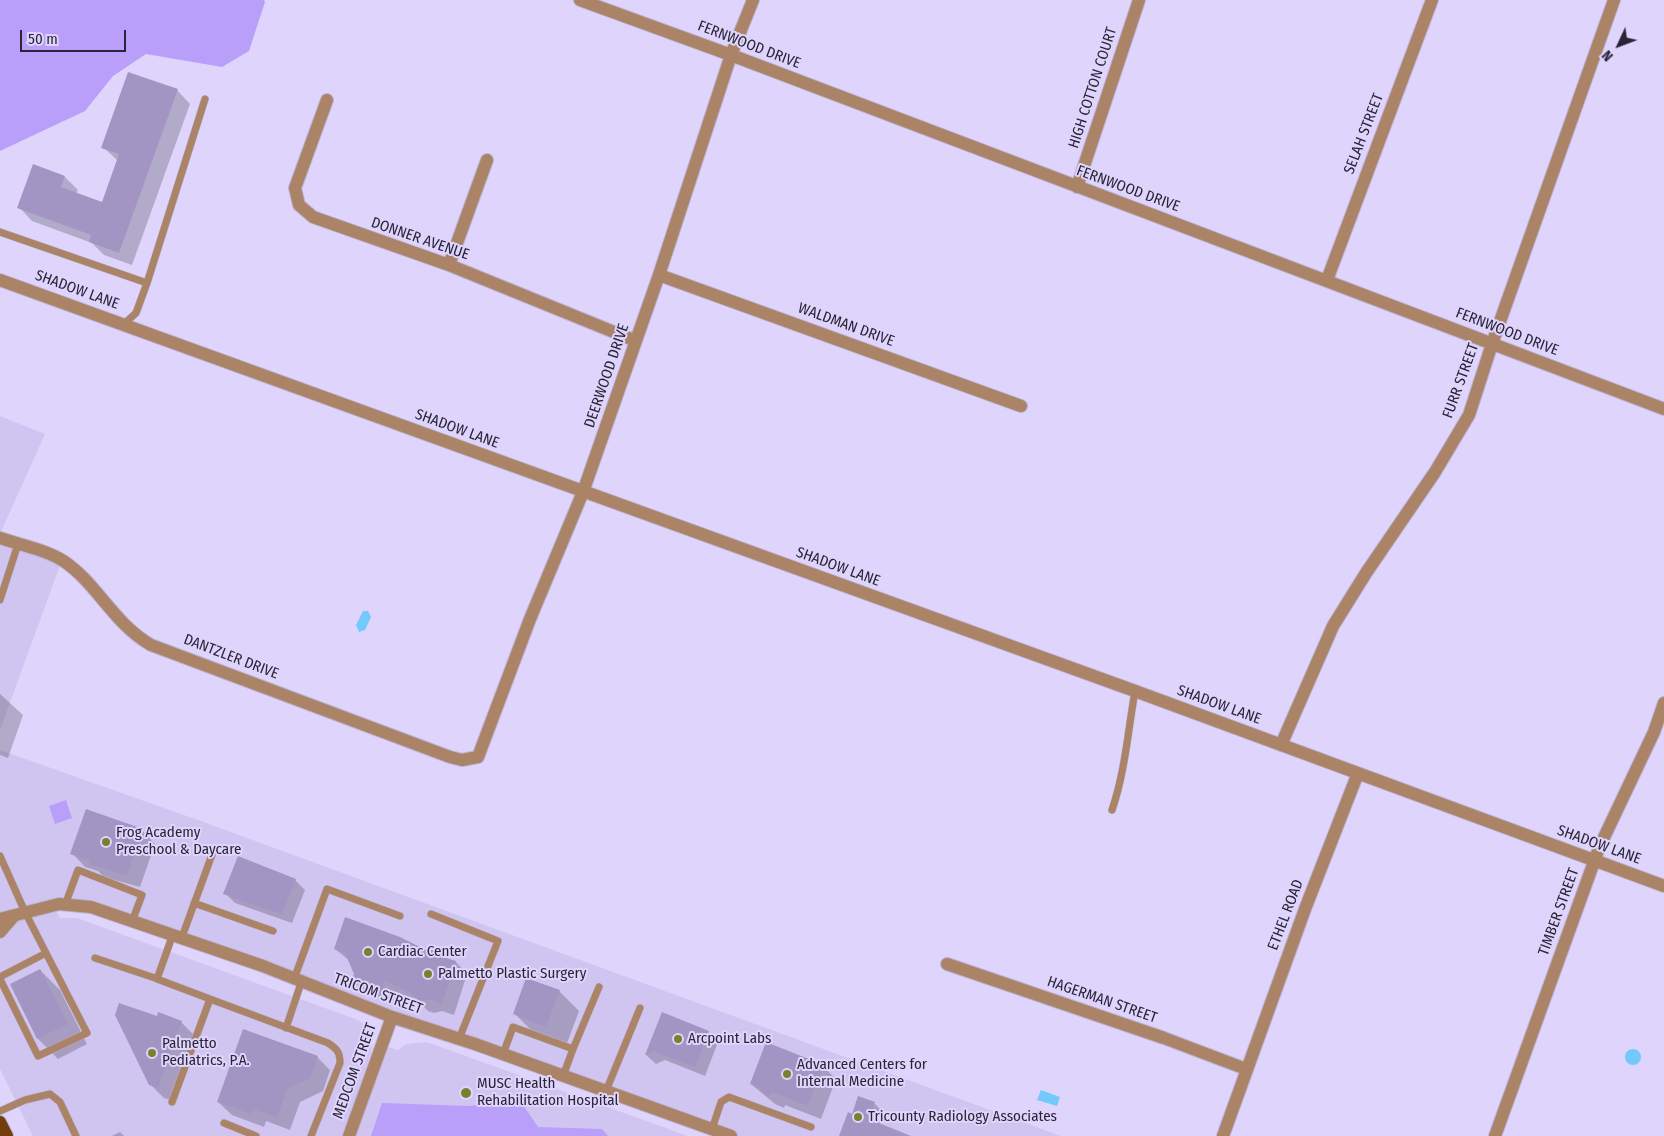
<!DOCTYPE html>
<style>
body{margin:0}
#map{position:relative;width:1664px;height:1136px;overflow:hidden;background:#dfd5fc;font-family:"Fira Sans Condensed",sans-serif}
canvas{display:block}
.north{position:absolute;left:1594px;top:20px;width:50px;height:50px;-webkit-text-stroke:4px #dfd5fc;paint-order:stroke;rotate:227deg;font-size:14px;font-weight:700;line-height:20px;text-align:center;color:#292437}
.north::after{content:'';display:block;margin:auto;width:18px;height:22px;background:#292437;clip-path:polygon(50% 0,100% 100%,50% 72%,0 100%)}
.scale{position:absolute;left:20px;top:30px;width:106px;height:22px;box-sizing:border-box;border:2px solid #292437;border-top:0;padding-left:6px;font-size:15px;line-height:18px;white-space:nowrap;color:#292437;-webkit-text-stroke:4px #dfd5fc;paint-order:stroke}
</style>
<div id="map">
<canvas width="1664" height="1136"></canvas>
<div class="north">N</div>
<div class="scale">50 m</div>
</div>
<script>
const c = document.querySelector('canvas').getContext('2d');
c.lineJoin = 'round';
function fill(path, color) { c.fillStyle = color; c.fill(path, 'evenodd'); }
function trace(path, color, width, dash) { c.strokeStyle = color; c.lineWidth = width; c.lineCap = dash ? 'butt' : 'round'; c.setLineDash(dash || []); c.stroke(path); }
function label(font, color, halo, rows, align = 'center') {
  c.font = font + ' "Fira Sans Condensed",sans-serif'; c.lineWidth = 4; c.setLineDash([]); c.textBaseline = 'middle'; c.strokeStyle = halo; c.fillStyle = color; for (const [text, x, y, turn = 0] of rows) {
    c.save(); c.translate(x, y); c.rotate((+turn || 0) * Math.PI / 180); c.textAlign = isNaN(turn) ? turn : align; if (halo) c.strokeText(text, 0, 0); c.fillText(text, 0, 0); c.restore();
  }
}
fill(new Path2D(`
 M0,416L45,434L0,534Z
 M0,538L62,560L0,730Z
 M0,750L198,820L1061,1136H731L133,919L54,906L60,918H77L358,1020L364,1025L369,1034L372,1044L371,1053L342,1136H33L0,1069Z
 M427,1042L688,1136H349L382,1045L398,1050L406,1044Z`), '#d0c5f1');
fill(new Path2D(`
 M0,0H264L265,2L249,51L222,67L146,54L113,76L85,111L0,151Z
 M66,800L72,818L55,824L49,806Z
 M519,1099L538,1127L602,1129L608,1136H371L382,1103L469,1106Z`), '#b99ffa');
fill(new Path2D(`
 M363,611H368L371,617L365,630L359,632L356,625Z
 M1625 1057a8 8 0 1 1 16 0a8 8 0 1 1-16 0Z
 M1041,1090L1060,1097L1057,1106L1037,1100Z`), '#74c9fc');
fill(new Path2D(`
 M177,90L190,104L132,265L104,255L92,243L32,221L19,207L65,177L78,190L76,194L102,204L118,161L103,147Z
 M0,694L23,715L8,758L0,755Z
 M142,830L155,844L140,887L104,877L98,871L85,867L72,853Z
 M295,880L305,890L292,923L235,903L225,893Z
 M335,949L428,952L456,962L467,974L454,1015L442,1011L434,1013L428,1011L419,1002L397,992L393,1003L365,992L353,981L355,974L350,961Z
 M40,970L60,990L87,1044L58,1059L38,1039L11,985Z
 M559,991L579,1011L566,1046L535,1034L515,1014Z
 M662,1014L708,1032L718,1042L705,1076L665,1060L656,1064L646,1055Z
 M158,1018L181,1022L194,1035L171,1100L164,1098L150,1084Z
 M317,1057L330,1070L323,1091L300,1102L290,1130L266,1121L264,1127L232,1115L218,1102Z
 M823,1066L836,1079L821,1119L785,1105L784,1108L775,1104L751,1084Z
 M874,1103L884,1113L880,1124L900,1136H841L853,1116Z
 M120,1132L124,1136H112Z`), '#0003');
fill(new Path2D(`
 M128,72L178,89L119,253L89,242L91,235L17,208L33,164L65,176L61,187L102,202L119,154L101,148Z
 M86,809L143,829L127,875L89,864L90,861L70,854Z
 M238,856L296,879L282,914L223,894Z
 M345,917L400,937L428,951L437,949L443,957L456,961L442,1004L430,999L418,1001L410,992L385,981L381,992L351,981L354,974L345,953L334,949Z
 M40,969L68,1024L37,1039L10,984Z
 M526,978L560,990L546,1027L513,1014Z
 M119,1003L157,1016L158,1012L182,1021L158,1088L149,1085L115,1015Z
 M662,1012L709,1031L695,1067L654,1051L645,1055Z
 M243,1029L318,1056L310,1078L287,1089L277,1117L253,1109L251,1114L217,1102Z
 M766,1042L824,1065L807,1106L772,1092L770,1096L760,1091L761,1088L750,1084Z
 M858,1096L875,1102L869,1119L911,1136H839L848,1112L852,1114Z`), '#a295c4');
const service = new Path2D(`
 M0,232L147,283
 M124,324L136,313L147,283L205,99
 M0,600L18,544
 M1112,810C1125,772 1128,731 1135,691
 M0,856L25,912L87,1033L38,1056L0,979
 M194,903L273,931
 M65,905L78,870L142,895L133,919
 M431,914L498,941L459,1039
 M182,937L213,852
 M95,958L158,979
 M0,977L46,953
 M294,979L327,889L400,916
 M210,999L328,1043C337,1049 340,1052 340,1063L311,1136
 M286,1028L301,983
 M573,1049L599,987
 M503,1054L513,1027L573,1049L563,1076
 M606,1091L640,1008
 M172,1102L210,999L157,979L173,934
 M0,1111L25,1100L50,1094L60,1102L76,1136
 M224,1123L256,1136
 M712,1129L721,1102L729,1097L811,1127`);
const minor = new Path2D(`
 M580,0L731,55L1664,409
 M327,100L295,188L299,205L313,217L449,265L636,341
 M1077,187L1139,0
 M449,265L487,160
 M659,275L1021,406
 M0,280L1135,691L1664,886
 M1327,280L1432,0
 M0,538C21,545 47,550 65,562C98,585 114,624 151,645L450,757L462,760L478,757L530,619L583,492L659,275L731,55L753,0
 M1281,745L1333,626L1366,573L1435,472L1469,415L1492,344L1614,0
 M0,919L59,904L91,907L263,966L392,1017L475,1044L731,1136
 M0,932L13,917
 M947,964L1164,1038L1246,1069
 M349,1136L392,1017
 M1223,1136L1305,909L1358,773
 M1495,1136L1599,848L1654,732L1664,703`);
const primary = new Path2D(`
 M0,1122L7,1136`);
trace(service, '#bbb2d5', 8);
trace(minor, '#bbb2d5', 14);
trace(primary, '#bbb2d5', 14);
trace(service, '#ab8468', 7);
trace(minor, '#ab8468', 12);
trace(primary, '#733e0e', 12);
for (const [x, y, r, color] of [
 [106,842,5,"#76822f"],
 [368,952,5,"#76822f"],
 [428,974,5,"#76822f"],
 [678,1039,5,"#76822f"],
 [152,1053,5,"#76822f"],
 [787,1074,5,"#76822f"],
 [466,1093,6,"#76822f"],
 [858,1117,5,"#76822f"]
]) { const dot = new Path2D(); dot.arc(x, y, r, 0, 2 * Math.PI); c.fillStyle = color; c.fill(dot); trace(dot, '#dfd5fc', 2); }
label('15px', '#292437', '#dfd5fc', [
 ["FERNWOOD DRIVE",749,45,21],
 ["HIGH COTTON COURT",1093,88,-72],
 ["SELAH STREET",1364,134,-69],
 ["FERNWOOD DRIVE",1128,189,20],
 ["DONNER AVENUE",420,239,19],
 ["SHADOW LANE",77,290,20],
 ["WALDMAN DRIVE",846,325,20],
 ["FERNWOOD DRIVE",1507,332,21],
 ["DEERWOOD DRIVE",607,376,-71],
 ["FURR STREET",1461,381,-70],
 ["SHADOW LANE",457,429,20],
 ["SHADOW LANE",838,567,20],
 ["DANTZLER DRIVE",231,657,21],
 ["SHADOW LANE",1219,705,20],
 ["SHADOW LANE",1599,845,20],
 ["TIMBER STREET",1559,912,-70],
 ["ETHEL ROAD",1286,915,-69],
 ["TRICOM STREET",378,994,20],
 ["HAGERMAN STREET",1102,1000,19],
 ["MEDCOM STREET",355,1071,-70]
]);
label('15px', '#292437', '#dfd5fc', [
 ["Frog Academy",116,833],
 ["Preschool & Daycare",116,850],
 ["Cardiac Center",378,952],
 ["Palmetto Plastic Surgery",438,974],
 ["Arcpoint Labs",688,1039],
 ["Palmetto",162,1044],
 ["Pediatrics, P.A.",162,1061],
 ["Advanced Centers for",797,1065],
 ["Internal Medicine",797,1082],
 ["MUSC Health",477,1084],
 ["Rehabilitation Hospital",477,1101],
 ["Tricounty Radiology Associates",868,1117]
], 'left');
</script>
